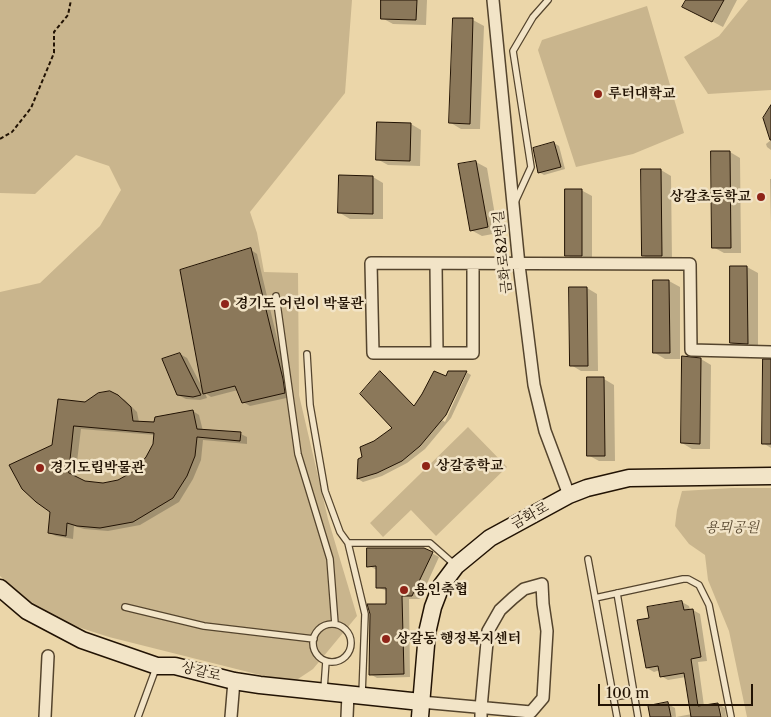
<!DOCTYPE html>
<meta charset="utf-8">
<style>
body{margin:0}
#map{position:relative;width:771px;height:717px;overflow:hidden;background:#ebd6a9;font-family:"Libre Caslon Text",serif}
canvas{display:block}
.scale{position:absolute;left:598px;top:684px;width:155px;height:22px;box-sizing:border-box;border:2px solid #221304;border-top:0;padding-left:6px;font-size:15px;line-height:18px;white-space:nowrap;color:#221304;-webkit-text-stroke:4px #f2e4c7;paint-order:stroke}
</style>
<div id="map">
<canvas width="771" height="717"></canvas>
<div class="scale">100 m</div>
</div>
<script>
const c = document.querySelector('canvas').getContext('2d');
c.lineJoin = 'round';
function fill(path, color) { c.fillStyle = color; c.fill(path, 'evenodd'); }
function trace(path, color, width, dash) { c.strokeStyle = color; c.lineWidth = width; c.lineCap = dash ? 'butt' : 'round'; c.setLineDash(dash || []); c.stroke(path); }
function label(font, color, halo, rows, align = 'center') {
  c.font = font + ' "Libre Caslon Text","Noto Serif KR",serif'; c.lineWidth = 5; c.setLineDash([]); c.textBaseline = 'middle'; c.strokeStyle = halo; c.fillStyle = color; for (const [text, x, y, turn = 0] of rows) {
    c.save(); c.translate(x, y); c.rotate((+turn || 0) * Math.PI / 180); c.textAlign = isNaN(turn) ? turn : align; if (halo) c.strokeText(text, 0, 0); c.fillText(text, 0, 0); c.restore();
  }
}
fill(new Path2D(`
 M0,0H352L345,93L250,212L257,233L264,272L298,273L299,395L328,519L357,616L313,669L292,683L109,637L53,619L27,600L0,576V292L40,283L100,226L121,190L109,166L76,155L35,194L0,193Z
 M748,0H771V90L708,94L684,57L719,36Z
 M647,6L684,133L633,154L576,167L538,50L542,40Z
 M468,427L507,467L436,536L411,510L383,537L370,523Z
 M732,488H771V717H747L729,631L708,580L705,555L689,544L675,526L677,510L682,491Z`), '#c9b58d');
fill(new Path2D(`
 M383,0H427L426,25L393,24L382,18Z
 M687,0H737L723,27L694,12Z
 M454,19L473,20L484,26L480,129H461L451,123Z
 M411,124L421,130L420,166L388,165L377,159Z
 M771,140V150L767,147L766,144Z
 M554,143L559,146L565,169L544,175L539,172Z
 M730,152L740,158L741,253H724L713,247Z
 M476,162L487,168L498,233L482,236L471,230L460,165Z
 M661,170L671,176L672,262H654L644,256Z
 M373,177L383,183V219H350L340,213Z
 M770,179H771V223Z
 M581,190L592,196V262L577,261L567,255Z
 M251,250L257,254L291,397L250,406L243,402L238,390L211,397L205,393L207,398L200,400L186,399L178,395L180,354L187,358L203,389Z
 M731,267H747L758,273V349H742L731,343Z
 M669,281L680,287V359H665L655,353Z
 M587,288L597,294L598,371H581L571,365Z
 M701,359L711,365L710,449H692L682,443Z
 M771,360V448L763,443Z
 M466,372L471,375L451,418L425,449L407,463L382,476L363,482L358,479L359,460L363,458L374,442L394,428L380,373L385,375L415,407L446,377ZM464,373H467L445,422L442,420Z
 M604,379L614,385L615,461H599L588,455Z
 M118,396L125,400L137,412L139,422L156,423L193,411L199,415L203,431L241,434L247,437V444L203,440L201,460L193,479L179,502L140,525L108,531L84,529L74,526L73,539L56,536L50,533L54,446L86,403ZM81,429L155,435L154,444L147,458L135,472L118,481L103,484L85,482L75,478Z
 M424,549L439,557L420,599H409L410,677L377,678L370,674L387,605V591L377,587V570L369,566Z
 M682,602L689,606L690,610H693L700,614L707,661L698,662L704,706L718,704L725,708L726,717H722L720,707H718L719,717H651L668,704L675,708L676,717L692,714L686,677L668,680L661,676L660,670L654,672L647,668L650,619Z`), '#0003');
const building = new Path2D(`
 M381,0H417L416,20L381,19Z
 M686,0H724L712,22L682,7Z
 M453,18H473L470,124L449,123Z
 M771,105V140H770L763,118Z
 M377,122L411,123L410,161L376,160Z
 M554,142L561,167L538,173L533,148Z
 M711,151H730L731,248H712Z
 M476,161L488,227L470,231L458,164Z
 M641,169H661L662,256H642Z
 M339,175L373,176V214L338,213Z
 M565,189H582V256H565Z
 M251,248L283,379L285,393L242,403L235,386L203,394L180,270Z
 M730,266H747L748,344L730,343Z
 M653,280H669L670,353H653Z
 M569,287H587L588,366H570Z
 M180,353L201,395L193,397L177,395L162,359Z
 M682,356L701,358L700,444L681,443Z
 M763,359H771V444H762Z
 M380,371L414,406L422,394L434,371L446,376L448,371H467L446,415L420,446L402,461L377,473L357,479L358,459L362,457L360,447L374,441L392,428L360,394Z
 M587,377H604L605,456H587Z
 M110,391L118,395L131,407L133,421L154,422L155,417L193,410L197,429L241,432L240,441L197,437L195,456L187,476L173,498L133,522L100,528L77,526L67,523L66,536L48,533L50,512L36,502L22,489L9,465L52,445L58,399L85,402L98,393ZM74,426L154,433L153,444L146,457L134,471L118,480L103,483L85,481L69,473Z
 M367,548H424L433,552L412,596H402L404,674L369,675L370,614L367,604H386V588H376V566L367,567Z
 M682,601L684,610L693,609L701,657L691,659L698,706L718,703L721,717H691L684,673L660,677L658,666L646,668L637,620L649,618L647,607Z
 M668,702L671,717H650L648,706Z`);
fill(building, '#8b785a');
trace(building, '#221304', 1);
const lane = new Path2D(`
 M515,202L531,167L513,51L533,17L548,0
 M276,296L298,454L330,559L335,624
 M307,354L310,405L325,491L340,532L348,543L365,614L362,695
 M348,543H430L455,565
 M588,559L617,717
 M617,593L638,717
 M595,598L683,579H688L699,585L709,605L731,717
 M125,607L204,626L314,639
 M313 643a19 19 0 1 1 38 0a19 19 0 1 1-38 0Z
 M324,689L326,661
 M613,697L634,694
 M138,717L156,668`);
const street = new Path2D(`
 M493,0L519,265L534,385L545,431L569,495
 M436,264L437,353
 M473,264V353H373L371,263L690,264L691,350L771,352
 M421,702L531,712L543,698L547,631L543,604L542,584L524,589L513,598L500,610L488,631L481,708V717
 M45,717L48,656
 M231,717L234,681
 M347,717L348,694`);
const secondary = new Path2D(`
 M0,588L27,611L82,640L157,666H175L234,681L260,685L421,702
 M420,717L427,633L433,607L441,586L456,566L490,538L569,495L587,488L629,478L771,476`);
trace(lane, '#54442d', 8);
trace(street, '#54442d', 14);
trace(secondary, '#221304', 19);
trace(new Path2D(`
 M0,139L12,132L31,108L54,53V32L68,15L71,0`), '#221304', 2, [4, 2.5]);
trace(lane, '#f2e4c7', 5.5);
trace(street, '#f2e4c7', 11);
trace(secondary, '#f2e4c7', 16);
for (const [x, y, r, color] of [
 [598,94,5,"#8f2418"],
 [761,197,5,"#8f2418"],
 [225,304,5,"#8f2418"],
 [426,466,5,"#8f2418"],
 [40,468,5,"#8f2418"],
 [404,590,5,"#8f2418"],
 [386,639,5,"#8f2418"]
]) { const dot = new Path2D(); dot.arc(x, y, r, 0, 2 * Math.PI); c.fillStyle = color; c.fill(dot); trace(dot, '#f2e4c7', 2); }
label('bold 14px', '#221304', '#f2e4c7', [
 ["루터대학교",608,94],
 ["상갈초등학교",751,197,"right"],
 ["경기도 어린이 박물관",235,304],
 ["상갈중학교",436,466],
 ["경기도립박물관",50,468],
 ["용인축협",414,590],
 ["상갈동 행정복지센터",396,639]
], 'left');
label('14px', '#221304', '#f2e4c7', [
 ["금화로82번길",503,252,-96],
 ["금화로",530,516,-29],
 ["상갈로",201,672,14]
]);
label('italic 14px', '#5c4c34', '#f2e4c7', [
 ["용뫼공원",732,528]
]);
</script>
